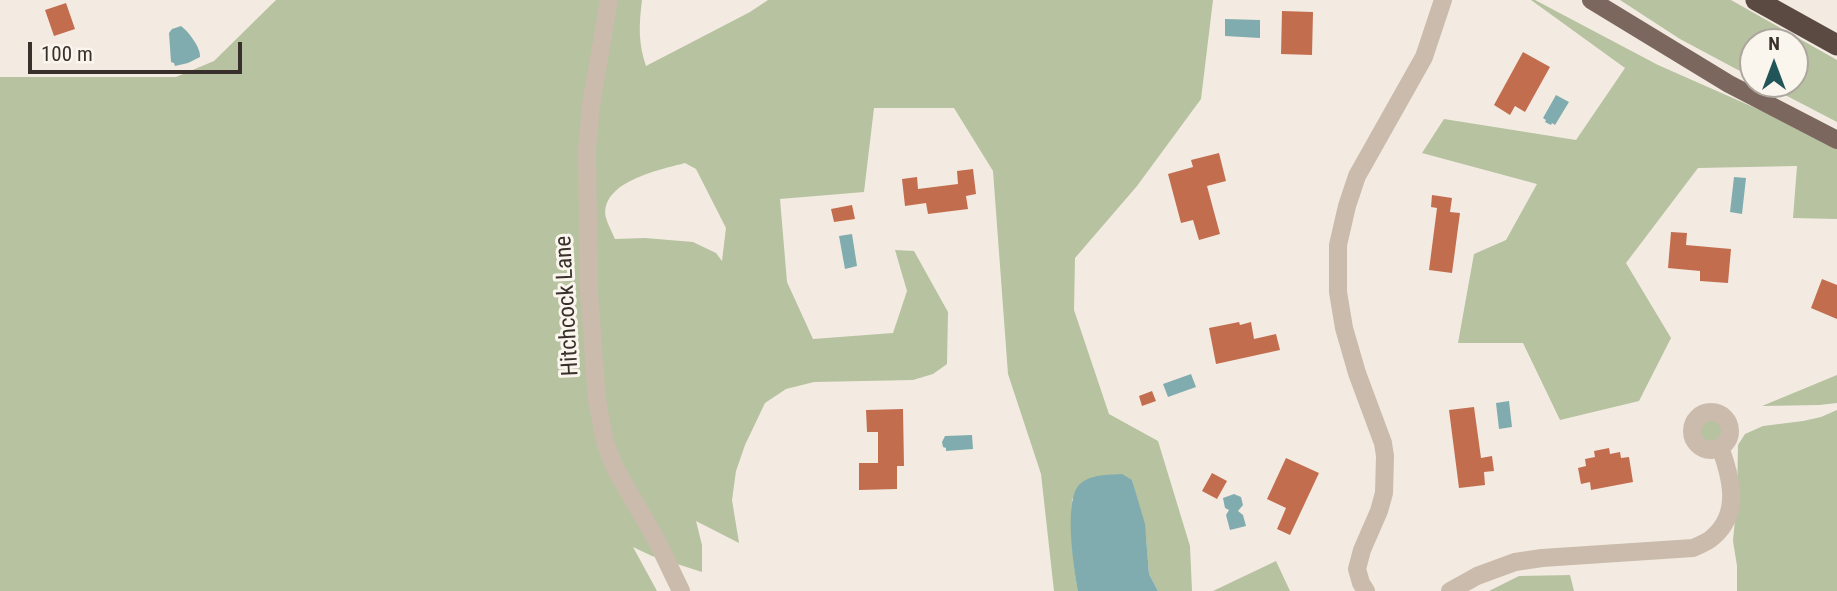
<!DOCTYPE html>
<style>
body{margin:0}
#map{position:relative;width:1837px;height:591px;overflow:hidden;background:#f3ebe1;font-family:"Roboto Condensed",sans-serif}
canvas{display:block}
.north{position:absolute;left:1739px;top:28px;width:70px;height:70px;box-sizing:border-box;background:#faf5ed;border:2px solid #ada69f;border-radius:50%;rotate:0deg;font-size:19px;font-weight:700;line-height:28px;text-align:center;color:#39302b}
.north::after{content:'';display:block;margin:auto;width:24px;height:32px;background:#21555a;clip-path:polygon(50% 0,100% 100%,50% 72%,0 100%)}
.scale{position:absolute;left:28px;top:42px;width:214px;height:32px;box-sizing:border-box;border:4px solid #39302b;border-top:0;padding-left:9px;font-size:21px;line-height:24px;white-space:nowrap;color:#39302b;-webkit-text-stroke:5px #faf5ed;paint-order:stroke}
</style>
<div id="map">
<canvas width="1837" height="591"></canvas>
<div class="north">N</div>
<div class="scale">100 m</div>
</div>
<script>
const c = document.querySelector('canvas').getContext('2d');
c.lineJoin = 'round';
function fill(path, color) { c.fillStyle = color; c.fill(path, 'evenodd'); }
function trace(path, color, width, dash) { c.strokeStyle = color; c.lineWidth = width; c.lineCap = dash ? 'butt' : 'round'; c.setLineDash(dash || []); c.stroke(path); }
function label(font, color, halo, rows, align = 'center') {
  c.font = font + ' "Roboto Condensed",sans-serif'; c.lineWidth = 6; c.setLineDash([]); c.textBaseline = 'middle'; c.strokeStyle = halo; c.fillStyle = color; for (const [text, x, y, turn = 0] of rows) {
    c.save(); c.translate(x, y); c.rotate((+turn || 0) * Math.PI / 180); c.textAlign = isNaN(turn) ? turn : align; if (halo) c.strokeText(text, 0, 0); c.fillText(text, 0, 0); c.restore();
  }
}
fill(new Path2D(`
 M276,0H642C639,24 638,43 646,66L750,12L768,0H1213L1201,99L1137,186L1075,258L1074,310L1109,414L1158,441L1190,546L1192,591H1158L1149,574L1146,538L1132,480L1072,499C1071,531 1072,560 1078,591H1054L1041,474L1008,374L993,171L954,108H874L864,192L780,199L787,282L813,339L893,333L907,291L895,250L914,251L948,312L947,364L933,374L913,380L814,382L786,389L765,403L745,445L736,471L732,500L739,543L696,521L702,545V572L652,556L633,547L657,591H0V77H176L214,61ZM685,163L696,169L726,228L722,261L716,253L693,242L645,238L615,239C612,232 608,225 606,218C599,182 659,170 685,163Z
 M1531,0H1535L1658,65L1837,144V219L1793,218L1797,166L1698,168L1626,263L1671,338L1639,401L1560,420L1523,343H1458L1474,254L1506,240L1537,184L1422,153L1444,119L1576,140L1625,68Z
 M1620,0H1731L1837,60V122L1764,84H1795V42H1753V78L1680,39Z
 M1837,375V403L1819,405L1762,406Z
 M1837,410V591H1737V566L1733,541L1737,497L1738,445L1745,434L1763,426L1803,421L1821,417Z
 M1696 432a13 13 0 1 1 26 0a13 13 0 1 1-26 0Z
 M1276,561L1290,591H1213Z
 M1570,575L1574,591H1489L1519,576Z`), '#b6c2a0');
fill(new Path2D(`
 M1225,19L1260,20V38L1225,36Z
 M181,26C189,32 201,48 200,57L188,63L175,66L174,63L171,62L169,33L172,29Z
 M1556,95L1569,102L1555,125L1552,123L1551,125L1545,122L1546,120L1543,118Z
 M1734,177L1746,178L1742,214L1730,212Z
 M852,234L857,266L845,269L839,236Z
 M1191,374L1196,387L1168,397L1163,384Z
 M1509,401L1512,427L1499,429L1496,403Z
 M972,435L973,449L946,451V448L943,447L942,442L945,436Z
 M1122,474L1132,480L1145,524L1149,574L1158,591H1078C1074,570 1063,499 1080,484C1091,474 1108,475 1122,474Z
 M1234,494L1241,497L1243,505L1238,511L1243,515L1246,526L1230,530L1226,515L1229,510L1225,508L1223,498Z`), '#80acaf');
fill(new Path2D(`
 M66,3L75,29L54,36L45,10Z
 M1282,11L1313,12L1312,55L1281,54Z
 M1523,52L1550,67L1525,112L1515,106L1510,115L1494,105Z
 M1219,153L1226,181L1207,186L1220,234L1199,240L1193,220L1181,223L1168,174L1193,167L1191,160Z
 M973,169L976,194L966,196L968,209L928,214L926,203L905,206L902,179L917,177L918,189L958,184L957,171Z
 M1432,195L1452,198L1450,212L1460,213L1452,273L1429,270L1437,208L1431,207Z
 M852,205L855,219L834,222L831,209Z
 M1671,232L1687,233L1686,245L1731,249L1728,283L1700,281V271L1668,268Z
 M1822,279L1837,285V319L1811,308Z
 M1239,322L1240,325L1251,322L1254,339L1276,334L1280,350L1216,364L1209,328Z
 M1152,391L1156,401L1142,406L1139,396Z
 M1474,407L1481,458L1492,456L1494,471L1484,472L1485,485L1459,488L1449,410Z
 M903,409L904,466H897V489L859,490V463H878V432H867L866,410Z
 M1609,448L1610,454L1620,452L1621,458L1629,457L1633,482L1591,490L1590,482L1581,484L1578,468L1586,466L1585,459L1595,457L1594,451Z
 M1286,458L1319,473L1290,535L1277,529L1286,508L1267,499Z
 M1212,473L1227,481L1217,499L1202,491Z`), '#c36d4f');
trace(new Path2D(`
 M609,0L591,105L587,150L589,293L597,400L605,442L615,468L657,541L681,591
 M1692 431a19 19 0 1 1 38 0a19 19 0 1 1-38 0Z
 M1366,591L1361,583L1357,569L1362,550L1379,511L1384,493L1385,456L1383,443L1357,373L1344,328L1338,292V245L1347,206L1357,176L1424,57L1443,0
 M1450,591L1477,576L1515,562L1542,558L1693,548C1700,545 1708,542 1713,537C1741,513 1731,477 1720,447`), '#cbbbac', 18);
trace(new Path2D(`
 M1591,0L1729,84L1837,140`), '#7b675d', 18);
trace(new Path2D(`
 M1756,0L1837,45`), '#5a4a42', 21);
label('23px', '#39302b', '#faf5ed', [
 ["Hitchcock Lane",568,306,-93]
]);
</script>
